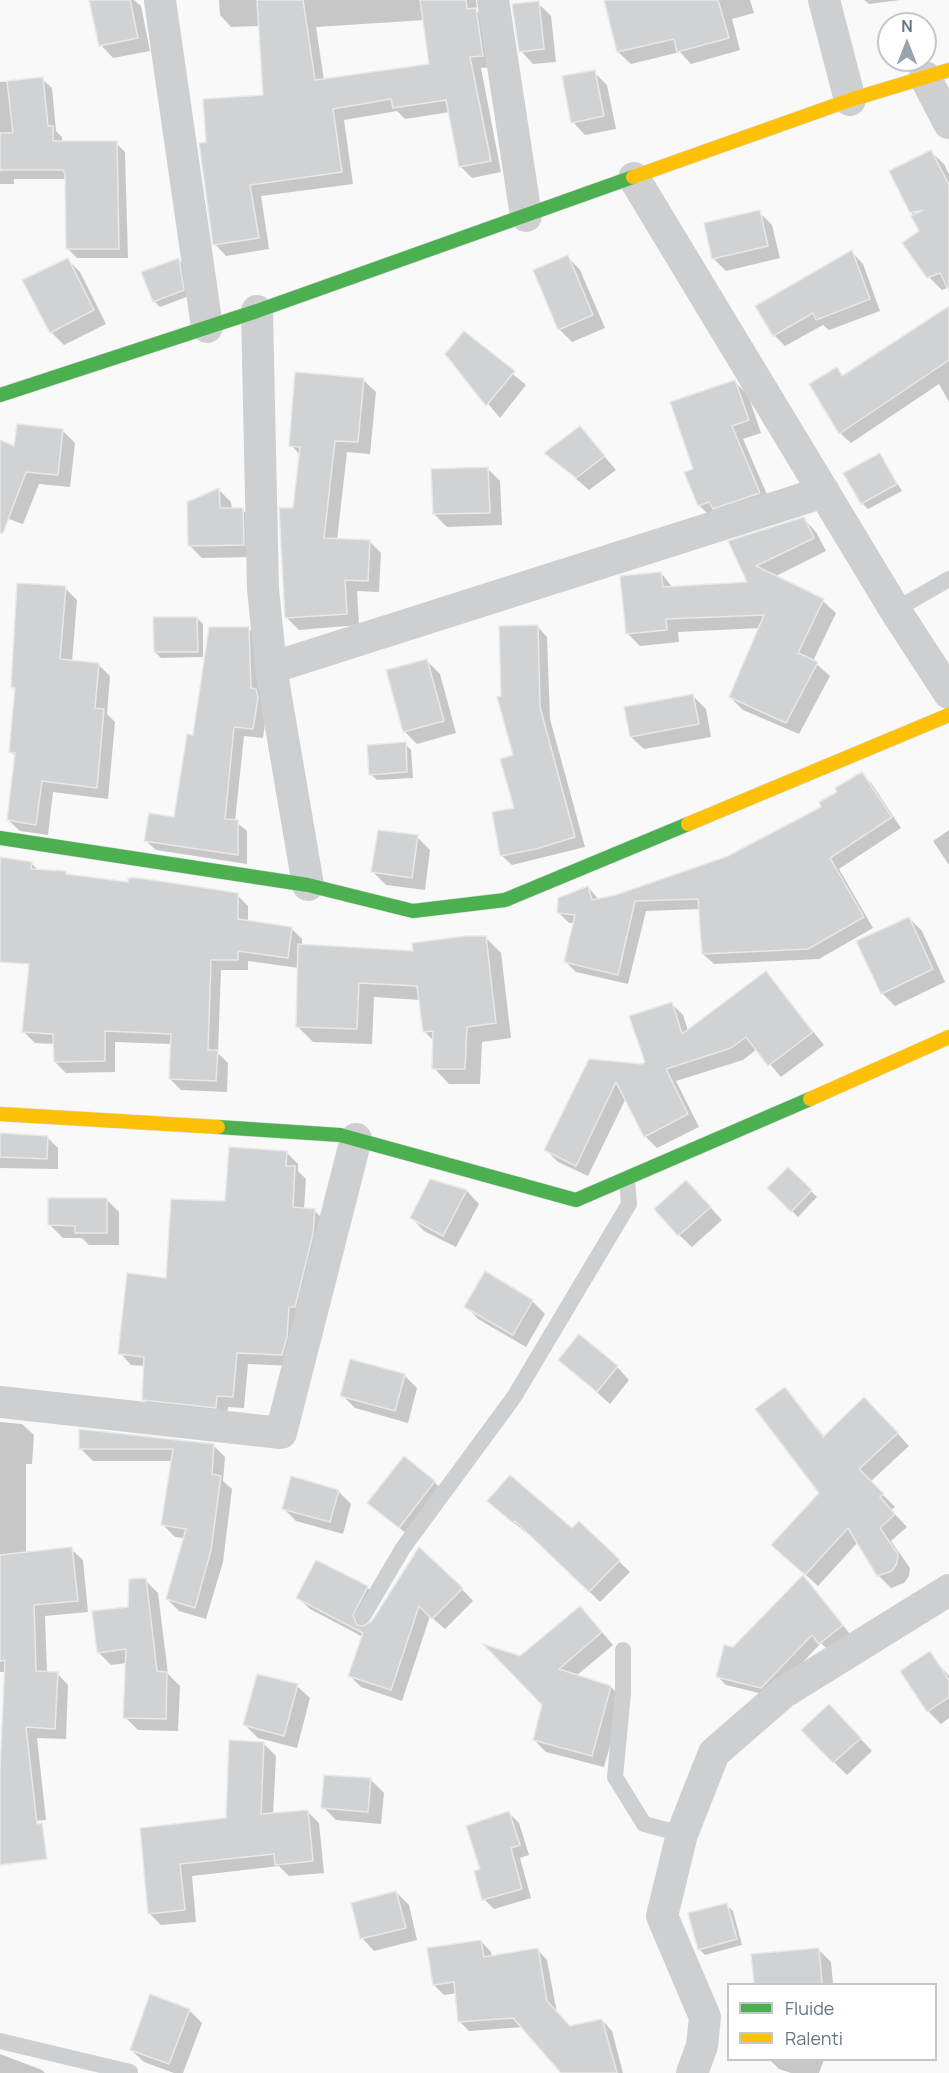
<!DOCTYPE html>
<style>
body{margin:0}
#map{position:relative;width:949px;height:2073px;overflow:hidden;background:#f9f9f9;font-family:Manrope,sans-serif}
canvas{display:block}
.legend{position:absolute;left:727px;top:1983px;width:210px;height:78px;box-sizing:border-box;background:#fff;border:2px solid #c1c8cd;margin:0;padding:8px 10px;list-style:none;font-size:18px;color:#657683}
.legend li{display:flex;align-items:center;gap:12px;height:30px}
.legend b{width:30px;border:2px solid #c1c8cd}
.north{position:absolute;left:877px;top:12px;width:60px;height:60px;box-sizing:border-box;background:#fff;border:2px solid #c1c8cd;border-radius:50%;rotate:0deg;font-size:16px;font-weight:700;line-height:24px;text-align:center;color:#657683}
.north::after{content:'';display:block;margin:auto;width:21px;height:27px;background:#99a4ac;clip-path:polygon(50% 0,100% 100%,50% 72%,0 100%)}
</style>
<div id="map">
<canvas width="949" height="2073"></canvas>
<ul class="legend">
<li><b style="height:8px;background:#4caf50"></b>Fluide</li>
<li><b style="height:8px;background:#ffc107"></b>Ralenti</li>
</ul>
<div class="north">N</div>
</div>
<script>
const c = document.querySelector('canvas').getContext('2d');
c.lineJoin = 'round';
function fill(path, color) { c.fillStyle = color; c.fill(path, 'evenodd'); }
function trace(path, color, width, dash) { c.strokeStyle = color; c.lineWidth = width; c.lineCap = dash ? 'butt' : 'round'; c.setLineDash(dash || []); c.stroke(path); }
fill(new Path2D(`
 M98,0H134L141,6L150,51L113,58L101,45Z
 M219,0H476L477,11L487,21L494,67L481,68L501,172L472,178L460,166L450,112L405,119L397,111L344,120L353,184L261,196L269,249L226,256L215,244L207,143L265,97L261,26L231,27L220,15ZM425,20L431,65L324,80L316,27Z
 M606,0H750L754,13L732,19L740,50L691,64L680,52L631,64L618,52Z
 M864,0H900L869,4Z
 M538,3L551,16L556,62L533,64L521,51Z
 M594,72L607,85L616,129L585,135L573,122Z
 M42,79L52,88L56,131L62,137V143H116L125,152L128,258H77L67,248V179H14V184H0V82Z
 M931,152L944,164L949,174V287L942,290L929,277L921,232L911,212Z
 M759,212L772,225L780,258L726,271L713,258Z
 M852,252L863,264L880,311L829,330L823,325L785,346L774,335Z
 M568,257L580,270L605,328L572,342L559,329Z
 M67,259L80,272L106,324L64,345L51,332Z
 M179,260L185,266L189,296L160,307L154,301Z
 M949,309V402L939,384L851,443L840,433L836,368L844,376Z
 M464,333L526,385L500,418L447,354Z
 M363,380L376,392L370,454L347,452L337,540L369,541L381,553L379,592L357,591L359,625L299,630L287,618L300,455L291,445Z
 M735,382L748,395L761,433L743,439L772,506L712,518L700,506L686,473L695,470Z
 M580,428L616,470L589,490L546,453Z
 M62,430L75,443L70,487L39,484L23,524L0,516V441L16,448Z
 M880,455L902,491L868,509L862,503Z
 M487,468L500,481L502,525L447,527L434,514Z
 M219,490L231,502L232,510H243L255,523L256,557L202,558L189,545Z
 M804,519L816,532L826,551L774,577L823,601L836,613L813,661L830,676L799,734L743,710L730,697L760,628L678,632L679,642L640,646L627,633L661,573L673,588L749,583L730,542Z
 M65,588L77,600L72,662L98,664L110,676L107,714L115,722L108,799L53,792L48,835L20,831L8,820L16,757L11,752L16,691L12,687Z
 M197,618L203,624V657L161,658L155,652Z
 M537,626L547,637L550,719L585,847L512,865L501,855L516,809L515,756L503,697Z
 M248,628L258,638L267,709L263,738L244,736L235,821L247,831V864L156,850L146,841L175,819L194,736Z
 M427,661L440,674L456,733L417,744L404,731Z
 M693,696L706,709L711,737L644,749L631,737Z
 M405,744L411,750L413,778L377,780L370,774Z
 M862,773L872,784L901,828L839,869L873,928L819,959L714,964L703,954L700,909L646,911L628,984L576,972L565,961L574,923H569L558,912L588,887L599,900L728,857L823,808Z
 M949,830V865L933,841Z
 M417,837L430,850L425,890L386,885L373,872Z
 M0,857L31,863L39,871L66,873L69,876L237,895L248,906V922L291,928L302,939V946L415,953L485,937L501,953L511,1038L482,1042L480,1084H449L434,1068V1041L424,1031L421,1000L374,997L372,1044L313,1042L297,1026L299,968L248,961V970H221L218,1053L228,1063L227,1092L181,1090L170,1079L172,1044L115,1042V1072L66,1073L55,1062V1044L35,1043L24,1032L83,967L0,933Z
 M909,918L922,931L945,982L895,1006L882,993Z
 M766,973L824,1045L781,1077L757,1049L743,1060L676,1081L699,1127L657,1148L645,1136L626,1098L588,1176L558,1162L546,1150L590,1060L643,1065L647,1062L671,1003L683,1015L688,1031Z
 M0,1134L47,1137L58,1148V1169L0,1168Z
 M286,1152L298,1164V1171L306,1179L304,1209L314,1210L326,1222L294,1366L248,1364L244,1408L228,1407L227,1419L155,1411L144,1399L145,1366L131,1365L120,1353L168,1279L227,1203Z
 M788,1169L817,1197L798,1217L769,1188Z
 M431,1181L467,1191L479,1204L456,1247L424,1231L412,1218Z
 M699,1195L722,1220L692,1247L679,1235Z
 M106,1199L119,1212V1245H89L82,1238H63L50,1225Z
 M532,1301L545,1314L526,1347L478,1319L466,1306Z
 M560,1360L617,1367L629,1380L610,1404Z
 M404,1375L417,1388L408,1423L355,1408L342,1395Z
 M785,1389L825,1437L877,1411L909,1446L870,1482L895,1507L891,1510L907,1527L891,1541L910,1568L909,1576L904,1583L891,1588L878,1575L858,1542L818,1586L786,1557L821,1493Z
 M0,1422L22,1424L34,1435L32,1464H26V1554L71,1549L83,1560L88,1612L45,1616L47,1673H57L68,1685L66,1739L37,1738L46,1820L4,1823L0,1819L6,1672H0Z
 M213,1445L225,1457L223,1481L232,1489L223,1562L206,1619L179,1611L167,1599L185,1538L175,1537L163,1525L173,1461H93L81,1449Z
 M434,1482L447,1494L413,1539L369,1503Z
 M338,1491L351,1504L343,1534L296,1521L283,1508Z
 M500,1511L572,1530L579,1523L630,1572L600,1602L527,1530L525,1532Z
 M317,1562L367,1587L379,1599L363,1629L462,1589L473,1601L445,1629L430,1616L402,1701L361,1687L350,1676L363,1637L310,1609L298,1598Z
 M803,1577L851,1635L829,1651L821,1643L771,1696L726,1685L717,1676L734,1649Z
 M145,1580L158,1593L168,1674L180,1686L178,1731L138,1730L125,1717L127,1663L111,1665L98,1652L129,1609Z
 M592,1620L613,1645L576,1676L611,1687L623,1699L604,1767L546,1752L534,1740L544,1704L520,1658Z
 M929,1653L949,1676V1718L941,1724L928,1711Z
 M297,1686L310,1698L297,1748L258,1738L245,1725Z
 M842,1719L872,1751L847,1775L834,1762Z
 M264,1744L276,1756L273,1815L307,1811L319,1823L324,1873L289,1876L279,1866L192,1876L196,1922L161,1925L149,1913L141,1830L227,1819Z
 M371,1780L384,1793L381,1824L336,1820L323,1807Z
 M509,1813L519,1823L529,1855L520,1858L531,1898L494,1909L484,1899L482,1870Z
 M396,1892L409,1905L417,1940L374,1951L362,1938Z
 M726,1905L733,1911L742,1945L705,1955L699,1949Z
 M481,1941L491,1952L492,1957L537,1949L547,1960L557,2013L570,2028L602,2020L612,2031L623,2073H563L523,2027L469,2031L459,2021L457,1993L444,1995L434,1985Z
 M818,1949L831,1962L833,1984H756L753,1955Z
 M189,2010L202,2023L183,2073H174L144,2062L131,2050Z
 M0,2054L42,2070L45,2073H0Z
 M770,2060H824L819,2073H791L779,2069Z`), '#0003');
const building = new Path2D(`
 M89,0H130L138,38L99,46Z
 M257,0H303L315,80L429,64L420,0H466L467,9L476,8L483,56L470,57L491,161L459,167L446,100L393,108L391,99L333,109L342,172L250,185L259,238L213,245L199,143L206,142L203,99L263,95Z
 M604,0H718L729,38L677,52L674,39L617,52Z
 M539,1L544,49L519,52L512,4Z
 M595,70L604,116L571,123L562,76Z
 M43,77L48,126H53V141H117L119,249H66L65,174L63,170H0V133H13L7,81Z
 M931,150L949,185V291L940,273L927,278L902,243L919,231L911,216L923,210L910,213L889,171Z
 M760,210L768,246L712,259L704,223Z
 M852,250L870,299L816,320L813,313L773,336L755,306Z
 M568,255L593,315L558,330L533,270Z
 M68,258L94,310L50,333L22,280Z
 M179,258L184,290L153,302L141,272Z
 M949,306V360L839,434L809,384L837,367L842,376Z
 M464,331L515,371L486,406L445,354Z
 M295,372L364,378L358,442L335,441L324,538L370,540L368,581L345,580L347,614L285,618L279,508H293L300,447L289,446Z
 M735,380L749,420L732,426L760,493L713,509L709,502L698,506L684,472L693,469L670,402Z
 M17,424L63,429L58,475L26,472L3,533H0V440L14,446Z
 M580,426L605,456L576,478L544,453Z
 M880,453L897,484L861,504L843,473Z
 M488,467L490,513L433,514L431,469Z
 M219,488L220,508H243L244,545L188,546L187,502Z
 M804,517L814,538L756,566L824,599L798,653L818,662L786,723L729,697L764,615L666,619L667,630L626,634L620,576L661,572L663,587L747,582L728,541Z
 M17,583L66,586L60,659L99,663L95,708L104,709L97,788L42,781L36,825L7,820L15,753L9,752L15,688L11,687Z
 M153,617H197L198,652H154Z
 M538,625L540,707L575,837L536,849L500,856L492,812L514,808L500,759L513,755L497,697L501,696L499,626Z
 M209,627H249L251,688L256,689L258,698L253,729L234,727L225,819L238,820V855L144,841L149,813L174,817L187,734L193,735Z
 M427,659L444,721L403,732L386,670Z
 M693,694L699,724L630,737L624,707Z
 M406,742L407,772L369,775L367,745Z
 M862,772L892,817L830,858L864,917L808,949L702,954L698,899L635,901L618,975L564,962L575,915L557,913L558,898L588,886L592,900L616,895L728,856L821,807L819,802L837,792L835,788Z
 M378,830L418,835L412,878L371,872Z
 M0,857L32,862L31,869L66,871V874L128,882V878H139L238,893V919L292,927L288,958L238,951V960H211L208,1050H218L216,1081L169,1079L171,1034L105,1031V1061L54,1062L53,1034L22,1032L29,964L0,962Z
 M909,917L933,969L881,994L856,941Z
 M466,936H486L496,1023L467,1027L465,1069H432L433,1031L423,1032L417,986L359,983L357,1029L296,1027L298,944L413,951L412,943Z
 M766,971L813,1032L768,1066L746,1037L731,1048L666,1069L688,1114L644,1137L616,1082L576,1166L544,1150L589,1059L642,1064L645,1062L629,1016L672,1002L682,1034Z
 M0,1133L48,1136L47,1159L0,1157Z
 M229,1147L287,1151L286,1166H295L293,1207L315,1209L313,1234L295,1307H289L287,1337L282,1355L237,1353L233,1397L217,1396L216,1408L142,1400L144,1357L118,1354L127,1273L166,1278L171,1199L225,1201Z
 M788,1167L812,1190L791,1212L767,1188Z
 M430,1179L467,1190L443,1236L410,1218Z
 M686,1180L711,1207L678,1236L654,1209Z
 M48,1198H107V1233H75V1226L48,1225Z
 M485,1271L533,1300L513,1335L464,1307Z
 M579,1334L618,1366L597,1392L558,1360Z
 M350,1359L405,1374L395,1411L340,1396Z
 M785,1387L823,1437L864,1397L898,1433L859,1469L884,1494L880,1497L895,1514L880,1528L898,1554L897,1563L892,1571L877,1576L848,1528L805,1575L771,1545L819,1493L755,1409Z
 M79,1429L214,1444L212,1474L221,1476L211,1550L195,1608L166,1599L186,1529L161,1525L173,1449H79Z
 M404,1456L435,1481L399,1528L367,1503Z
 M510,1475L572,1528L579,1521L620,1560L589,1592L515,1521L513,1523L487,1501Z
 M291,1476L339,1490L330,1522L282,1509Z
 M72,1547L78,1601L34,1605L36,1671L58,1672L55,1729L26,1727L37,1824L42,1823L47,1859L0,1865V1769L5,1660L0,1661V1555Z
 M419,1547L463,1588L432,1619L419,1606L391,1690L348,1676L363,1633L296,1598L316,1560L368,1586L353,1615L357,1625L363,1626L372,1621Z
 M803,1575L843,1625L819,1644L812,1635L761,1688L716,1677L724,1645L733,1647Z
 M146,1578L157,1671L167,1672L166,1719L123,1718L126,1649L97,1653L92,1611L128,1607L129,1579Z
 M580,1606L602,1632L559,1669L611,1686L592,1756L533,1740L542,1705L483,1644L520,1656Z
 M930,1651L949,1680V1697L927,1712L900,1671Z
 M257,1674L298,1684L284,1736L243,1725Z
 M829,1704L861,1738L833,1763L801,1730Z
 M229,1740L264,1742L261,1814L308,1810L313,1861L275,1865L274,1854L180,1864L185,1910L148,1914L140,1828L226,1818Z
 M324,1775L371,1778L368,1812L321,1808Z
 M509,1811L520,1845L511,1848L522,1889L482,1900L474,1871L480,1869L466,1826Z
 M396,1891L406,1928L360,1939L351,1903Z
 M727,1903L737,1939L698,1950L688,1913Z
 M481,1940L484,1957L538,1948L547,2001L570,2026L602,2019L617,2073H561L513,2018L458,2022L454,1982L433,1985L427,1948Z
 M819,1948L822,1984H754L751,1954Z
 M150,1994L190,2009L169,2064L130,2050Z`);
fill(building, '#d0d2d3');
trace(building, '#e8e8e8', 1.5);
const fast = new Path2D(`
 M0,395L257,311L633,177
 M0,838L308,885L413,911L505,900L688,824
 M218,1127L340,1135L576,1200L810,1099`);
const slow = new Path2D(`
 M633,177L850,100L949,70
 M688,824L949,715
 M810,1099L949,1037
 M0,1114L218,1127`);
trace(fast, '#d5d6d7', 15);
trace(slow, '#d5d6d7', 15);
trace(new Path2D(`
 M895,610L949,579
 M363,1616L403,1548L514,1397L629,1204L627,1180
 M623,1650V1693L615,1777L644,1824L682,1834
 M0,2041L130,2072`), '#cecfd0', 16);
trace(new Path2D(`
 M493,0L526,216
 M824,0L850,100
 M160,1L207,327
 M925,77L949,123
 M634,178L895,610L949,693
 M257,311L263,589L271,668L308,885
 M271,668L824,492
 M0,1402L281,1433L356,1139
 M692,2073L702,2046L705,2017L662,1916L682,1834L714,1753L783,1693L949,1590`), '#cecfd0', 32);
trace(fast, '#4caf50', 14);
trace(slow, '#ffc107', 14);
</script>
